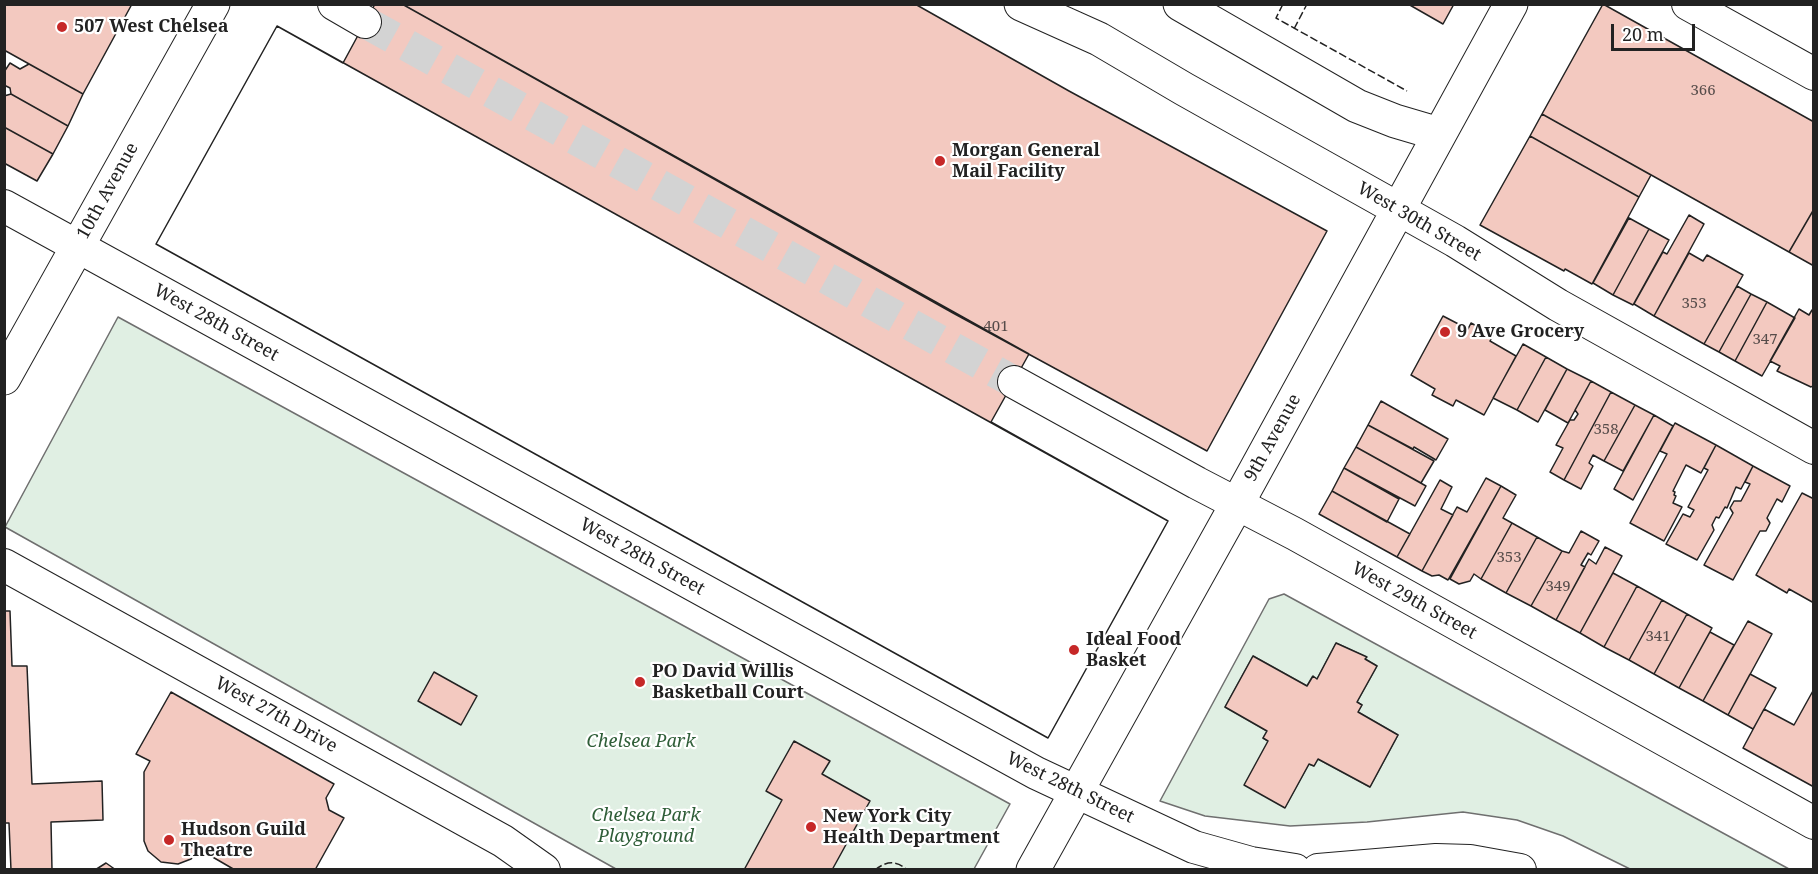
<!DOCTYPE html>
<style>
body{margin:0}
#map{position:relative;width:1818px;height:874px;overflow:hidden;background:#fff;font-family:"Noto Serif",serif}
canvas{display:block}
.frame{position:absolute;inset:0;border:6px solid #222;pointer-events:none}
.scale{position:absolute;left:1611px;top:24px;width:84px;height:27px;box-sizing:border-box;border:3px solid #222;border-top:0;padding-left:8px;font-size:18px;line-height:21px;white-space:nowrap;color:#222;-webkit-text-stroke:4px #fff;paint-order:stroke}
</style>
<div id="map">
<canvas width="1818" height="874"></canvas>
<div class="frame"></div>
<div class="scale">20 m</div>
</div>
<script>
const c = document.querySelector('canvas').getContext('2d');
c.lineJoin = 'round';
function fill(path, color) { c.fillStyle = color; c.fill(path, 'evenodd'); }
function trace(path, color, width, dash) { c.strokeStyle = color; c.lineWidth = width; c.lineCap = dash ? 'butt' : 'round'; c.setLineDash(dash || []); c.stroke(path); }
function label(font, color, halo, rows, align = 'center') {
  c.font = font + ' "Noto Serif",serif'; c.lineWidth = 4.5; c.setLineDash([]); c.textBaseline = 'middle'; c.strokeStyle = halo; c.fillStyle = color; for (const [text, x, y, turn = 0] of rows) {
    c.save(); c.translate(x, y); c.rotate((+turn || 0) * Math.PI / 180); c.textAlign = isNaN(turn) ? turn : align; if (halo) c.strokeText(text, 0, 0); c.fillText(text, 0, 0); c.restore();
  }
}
const green = new Path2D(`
 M118,317L1010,804L974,869H616L5,527Z
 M1284,594L1789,869H1630L1563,836L1517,820L1463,812L1367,822L1290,826L1205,816L1160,801L1269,599ZM1336,643L1366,657L1365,659L1377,666L1357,702L1362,705L1358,712L1398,735L1370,787L1318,759L1314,766L1309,764L1285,807L1268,741L1263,738L1267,731L1225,707L1253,656L1307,686L1312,677L1317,679Z`);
fill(green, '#e0efe3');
trace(green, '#6f6f6f', 1.5);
const building = new Path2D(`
 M4,4H132L83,94L4,50Z
 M375,4H402L1029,354L991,422L1168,521L1048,738L156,244L277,26L343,63Z
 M402,4H915L1069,91L1327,231L1207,451L953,313Z
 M1408,4H1454L1443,24Z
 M1603,4L1814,122V209L1789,252L1542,114Z
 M277,26L1168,521L1048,738L156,244Z
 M10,63L20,69L29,64L83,94L68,126L11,94L10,88L4,85V72Z
 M11,94L68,126L53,154L4,127V96Z
 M1542,114L1651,175L1639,197L1530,136Z
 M4,127L53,154L37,181L4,163Z
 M1530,136L1639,197L1592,284L1565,269L1564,271L1480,225Z
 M1814,209V266L1789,252Z
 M1689,215L1704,224L1654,316L1634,304L1663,252L1667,254Z
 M1629,218L1649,229L1613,295L1593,283Z
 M1649,229L1669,240L1633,305L1613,295Z
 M1689,253L1703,261L1707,255L1743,275L1704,344L1654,316Z
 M1737,286L1751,294L1719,352L1704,344Z
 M1751,294L1767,302L1735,361L1719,352Z
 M1767,302L1795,318L1762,376L1735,361Z
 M1799,309L1809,315L1812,310L1814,311V385L1811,387L1777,371L1780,366L1770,361Z
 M1443,316L1468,329L1471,323L1493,335L1490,341L1516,356L1484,415L1456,400L1453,406L1432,395L1435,389L1411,375Z
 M1523,344L1546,357L1517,410L1493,398Z
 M1546,357L1567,369L1538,422L1517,410Z
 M1567,369L1591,381L1568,423L1545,410Z
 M1591,381L1611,392L1564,480L1550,472L1563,448L1556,445L1570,420H1574L1578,414L1575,410Z
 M1611,392L1635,405L1604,461L1593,455L1589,463L1593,466L1581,489L1564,480Z
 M1381,401L1448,439L1436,460L1414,447L1413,449L1368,425Z
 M1635,405L1654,415L1623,471L1604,461Z
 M1654,415L1673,426L1633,500L1614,489Z
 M1675,423L1716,445L1701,473L1686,465L1673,491L1675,492L1674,495L1676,496L1673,503L1682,507L1664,541L1630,523L1667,454L1660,451Z
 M1368,425L1434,461L1421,483L1356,447Z
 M1716,445L1753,466L1741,489L1736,487L1727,508L1725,507L1719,518L1716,517L1712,525L1714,530L1697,560L1666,544L1683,514L1690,517L1694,510L1688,507L1708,470L1704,468Z
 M1356,447L1426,486L1415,506L1344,468Z
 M1753,466L1790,486L1782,502L1777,499L1767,518L1770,523L1766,531H1760L1733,580L1704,565L1733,513L1730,508L1734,501H1741L1750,484L1745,482Z
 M1344,468L1399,499L1387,522L1332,491Z
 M1486,478L1501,486L1448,580L1439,575L1432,576L1422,571L1457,507L1467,512Z
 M1440,480L1452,487L1441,509L1453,515L1422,571L1397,557Z
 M1501,486L1516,495L1503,518L1512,523L1481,579L1474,574L1470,581L1459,584L1450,579Z
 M1332,491L1410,534L1397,557L1319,514Z
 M1802,493L1814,499V603L1789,589L1787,593L1756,575Z
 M1512,523L1537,537L1506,593L1481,579Z
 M1581,531L1599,541L1591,555L1588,553L1581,565L1585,567L1556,620L1531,606L1562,551L1569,553Z
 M1537,537L1562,551L1531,606L1506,593Z
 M1605,547L1622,556L1580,633L1556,620L1589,559L1596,564Z
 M1613,573L1637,586L1604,647L1580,633Z
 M1637,586L1662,600L1629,660L1604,647Z
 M1662,600L1687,614L1654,674L1629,660Z
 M4,611H10L12,666H27L32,784L102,781L103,820L51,822L52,870H11L9,823H4Z
 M1687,614L1712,628L1679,688L1654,674Z
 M1748,621L1772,634L1728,715L1703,701Z
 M1710,632L1734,645L1703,701L1679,688Z
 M1336,643L1367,657L1365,659L1377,666L1357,702L1362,705L1358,712L1398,735L1370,787L1318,759L1314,766L1309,764L1285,808L1244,785L1268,741L1263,738L1267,731L1225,707L1253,656L1307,686L1313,676L1317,679Z
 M434,672L477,696L461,725L418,701Z
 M1750,674L1776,688L1753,729L1728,715Z
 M1814,689V787L1743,748L1764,709L1794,725Z
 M171,692L334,784L326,798L329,810L344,818L315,870H235L204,852L206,849L201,846L191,859L178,864L161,862L148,851L144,841V772L150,761L136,754Z
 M794,741L830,761L822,774L870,801L832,870H744L782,800L766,791Z
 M106,863L116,870H95Z`);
fill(building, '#f3c9c0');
trace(building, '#222', 1.5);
trace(new Path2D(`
 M365,22L1014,382`), '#d3d3d3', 32, [32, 16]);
const minor = new Path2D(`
 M334,4L365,22
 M1688,4L1814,74
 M4,206L1036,773L1194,847L1251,863L1295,870
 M1398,209L1455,241L1558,305L1814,448
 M1014,382L1197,483L1295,534L1814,823
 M4,565L503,841L544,870
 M1318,870L1436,860L1470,861L1520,870`);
const major = new Path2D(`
 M1021,4L1099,39L1184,89L1398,209
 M1180,4L1357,106L1395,121L1439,134
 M4,378L213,4
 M1033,870L1237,504L1511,4`);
trace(minor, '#222', 34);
trace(major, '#222', 35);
trace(minor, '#fff', 32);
trace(major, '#fff', 33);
trace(new Path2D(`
 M1283,4L1276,18L1407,91
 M1294,29L1307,4
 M875,870C886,861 897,860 907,870`), '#222', 1.5, [8, 3]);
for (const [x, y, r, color] of [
 [62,27,6,"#c62828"],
 [940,161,6,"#c62828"],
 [1445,332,6,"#c62828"],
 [1074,650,6,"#c62828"],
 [640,682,6,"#c62828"],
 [811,827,6,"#c62828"],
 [169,840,6,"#c62828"]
]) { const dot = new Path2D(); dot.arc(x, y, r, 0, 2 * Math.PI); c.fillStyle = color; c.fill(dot); trace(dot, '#fff', 2); }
label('15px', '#564c4a', null, [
 ["366",1703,91],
 ["353",1694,304],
 ["401",996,327],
 ["347",1765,340],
 ["358",1606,430],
 ["353",1509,558],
 ["349",1558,587],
 ["341",1658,637]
]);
label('bold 18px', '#222', '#fff', [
 ["507 West Chelsea",74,27],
 ["Morgan General",952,151],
 ["Mail Facility",952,172],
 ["9 Ave Grocery",1457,332],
 ["Ideal Food",1086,640],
 ["Basket",1086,661],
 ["PO David Willis",652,672],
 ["Basketball Court",652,693],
 ["New York City",823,817],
 ["Health Department",823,838],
 ["Hudson Guild",181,830],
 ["Theatre",181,851]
], 'left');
label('18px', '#222', '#fff', [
 ["10th Avenue",108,191,-61],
 ["West 30th Street",1419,222,30],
 ["West 28th Street",216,323,29],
 ["9th Avenue",1273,438,-61],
 ["West 28th Street",642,557,29],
 ["West 29th Street",1414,601,29],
 ["West 27th Drive",276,715,29],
 ["West 28th Street",1070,788,26]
]);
label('italic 18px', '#2f5e38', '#fff', [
 ["Chelsea Park",641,742],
 ["Chelsea Park",646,816],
 ["Playground",646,837]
]);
</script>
